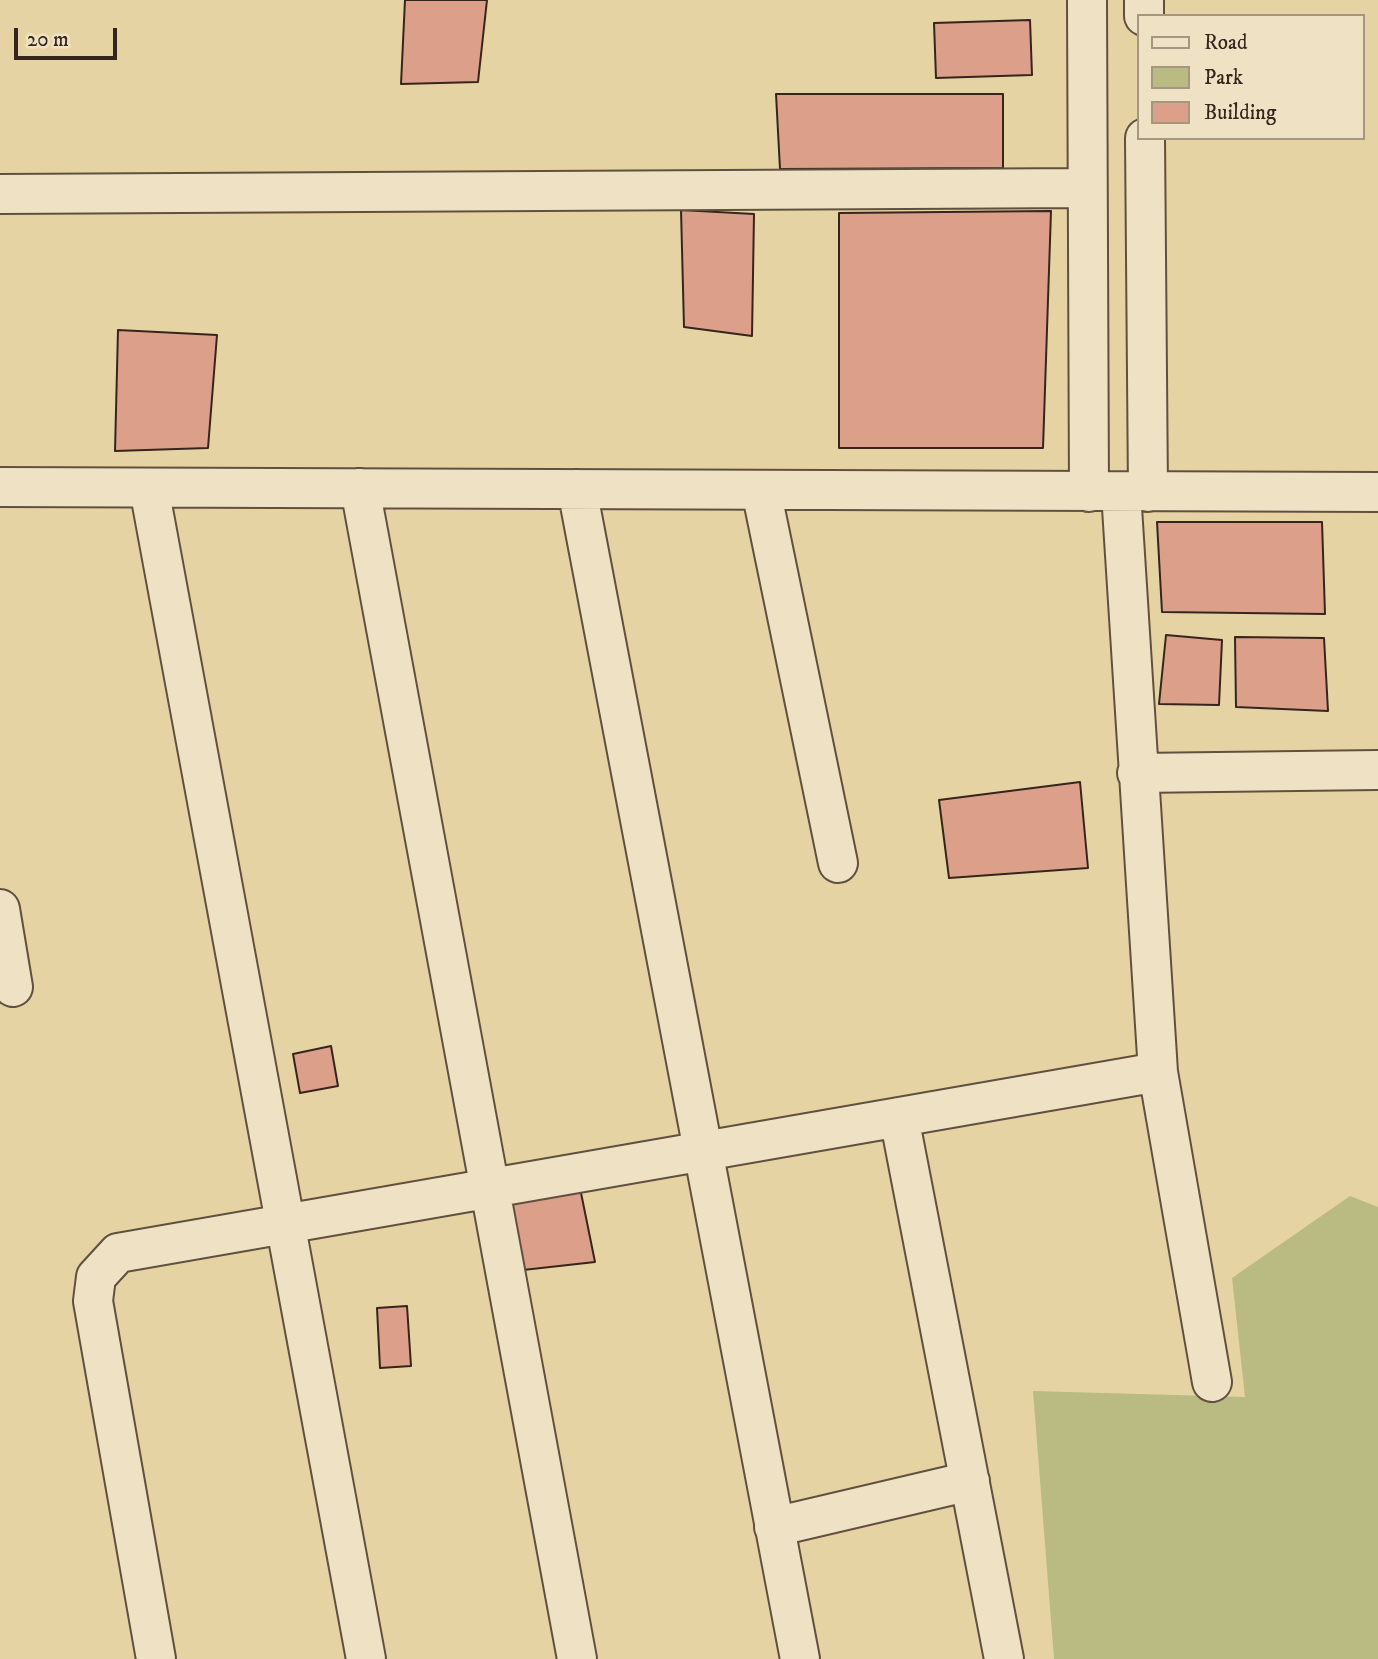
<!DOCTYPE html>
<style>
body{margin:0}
#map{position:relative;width:1378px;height:1659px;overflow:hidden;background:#e6d3a4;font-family:"IM FELL DW Pica",serif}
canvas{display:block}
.legend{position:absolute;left:1137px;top:14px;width:228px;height:126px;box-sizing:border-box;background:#efe2c4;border:2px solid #a59681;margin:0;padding:9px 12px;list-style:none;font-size:21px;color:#35251d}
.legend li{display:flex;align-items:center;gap:14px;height:35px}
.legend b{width:35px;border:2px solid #a59681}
.scale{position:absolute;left:14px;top:28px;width:103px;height:32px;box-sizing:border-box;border:4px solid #35251d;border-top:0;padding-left:9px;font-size:21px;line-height:24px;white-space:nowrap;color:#35251d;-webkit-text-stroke:5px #efe2c4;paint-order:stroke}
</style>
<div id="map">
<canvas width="1378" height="1659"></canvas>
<ul class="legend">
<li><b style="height:9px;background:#efe2c4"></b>Road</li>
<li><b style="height:19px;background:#b9bb83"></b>Park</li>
<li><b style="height:19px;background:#dca08a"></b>Building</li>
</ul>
<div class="scale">20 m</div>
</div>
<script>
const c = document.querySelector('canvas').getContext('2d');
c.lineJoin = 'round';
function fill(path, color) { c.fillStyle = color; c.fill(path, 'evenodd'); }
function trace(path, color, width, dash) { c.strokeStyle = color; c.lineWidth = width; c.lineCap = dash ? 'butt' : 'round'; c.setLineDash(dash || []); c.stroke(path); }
fill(new Path2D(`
 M1350,1196L1378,1207V1659H1054L1033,1391L1245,1397L1232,1278Z`), '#b9bb83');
const building = new Path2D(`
 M405,0H487L478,82L401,84Z
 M1030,20L1032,75L936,78L934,23Z
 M776,94H1003V168L780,169Z
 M681,210L754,214L752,336L684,327Z
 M1051,211L1043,448H839V213Z
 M118,330L217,335L208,448L115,451Z
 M1157,522H1322L1325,614L1162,612Z
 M1166,635L1222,640L1219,705L1159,704Z
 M1235,637L1324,638L1328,711L1236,707Z
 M1080,782L1088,868L949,878L939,800Z
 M331,1046L338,1086L300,1093L293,1054Z
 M579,1183L595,1262L523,1270L504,1194Z
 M407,1306L411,1366L380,1368L377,1308Z`);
fill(building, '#dca08a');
trace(building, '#35251d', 2);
const street = new Path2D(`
 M1087,0L1089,492
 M1144,0V16
 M1145,138L1148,492
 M0,194L1085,188
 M0,487L1378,492
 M149,488L366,1659
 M360,488L577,1659
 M577,489L800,1659
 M761,490L838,863
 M1137,773L1378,770
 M0,909L13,987
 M1158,1072L1212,1382
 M899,1117L1004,1659
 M774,1527L970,1481
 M156,1659L93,1301L96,1277L118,1253L1158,1072L1121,492`);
trace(street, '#61503f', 42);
trace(street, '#efe2c4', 38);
</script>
